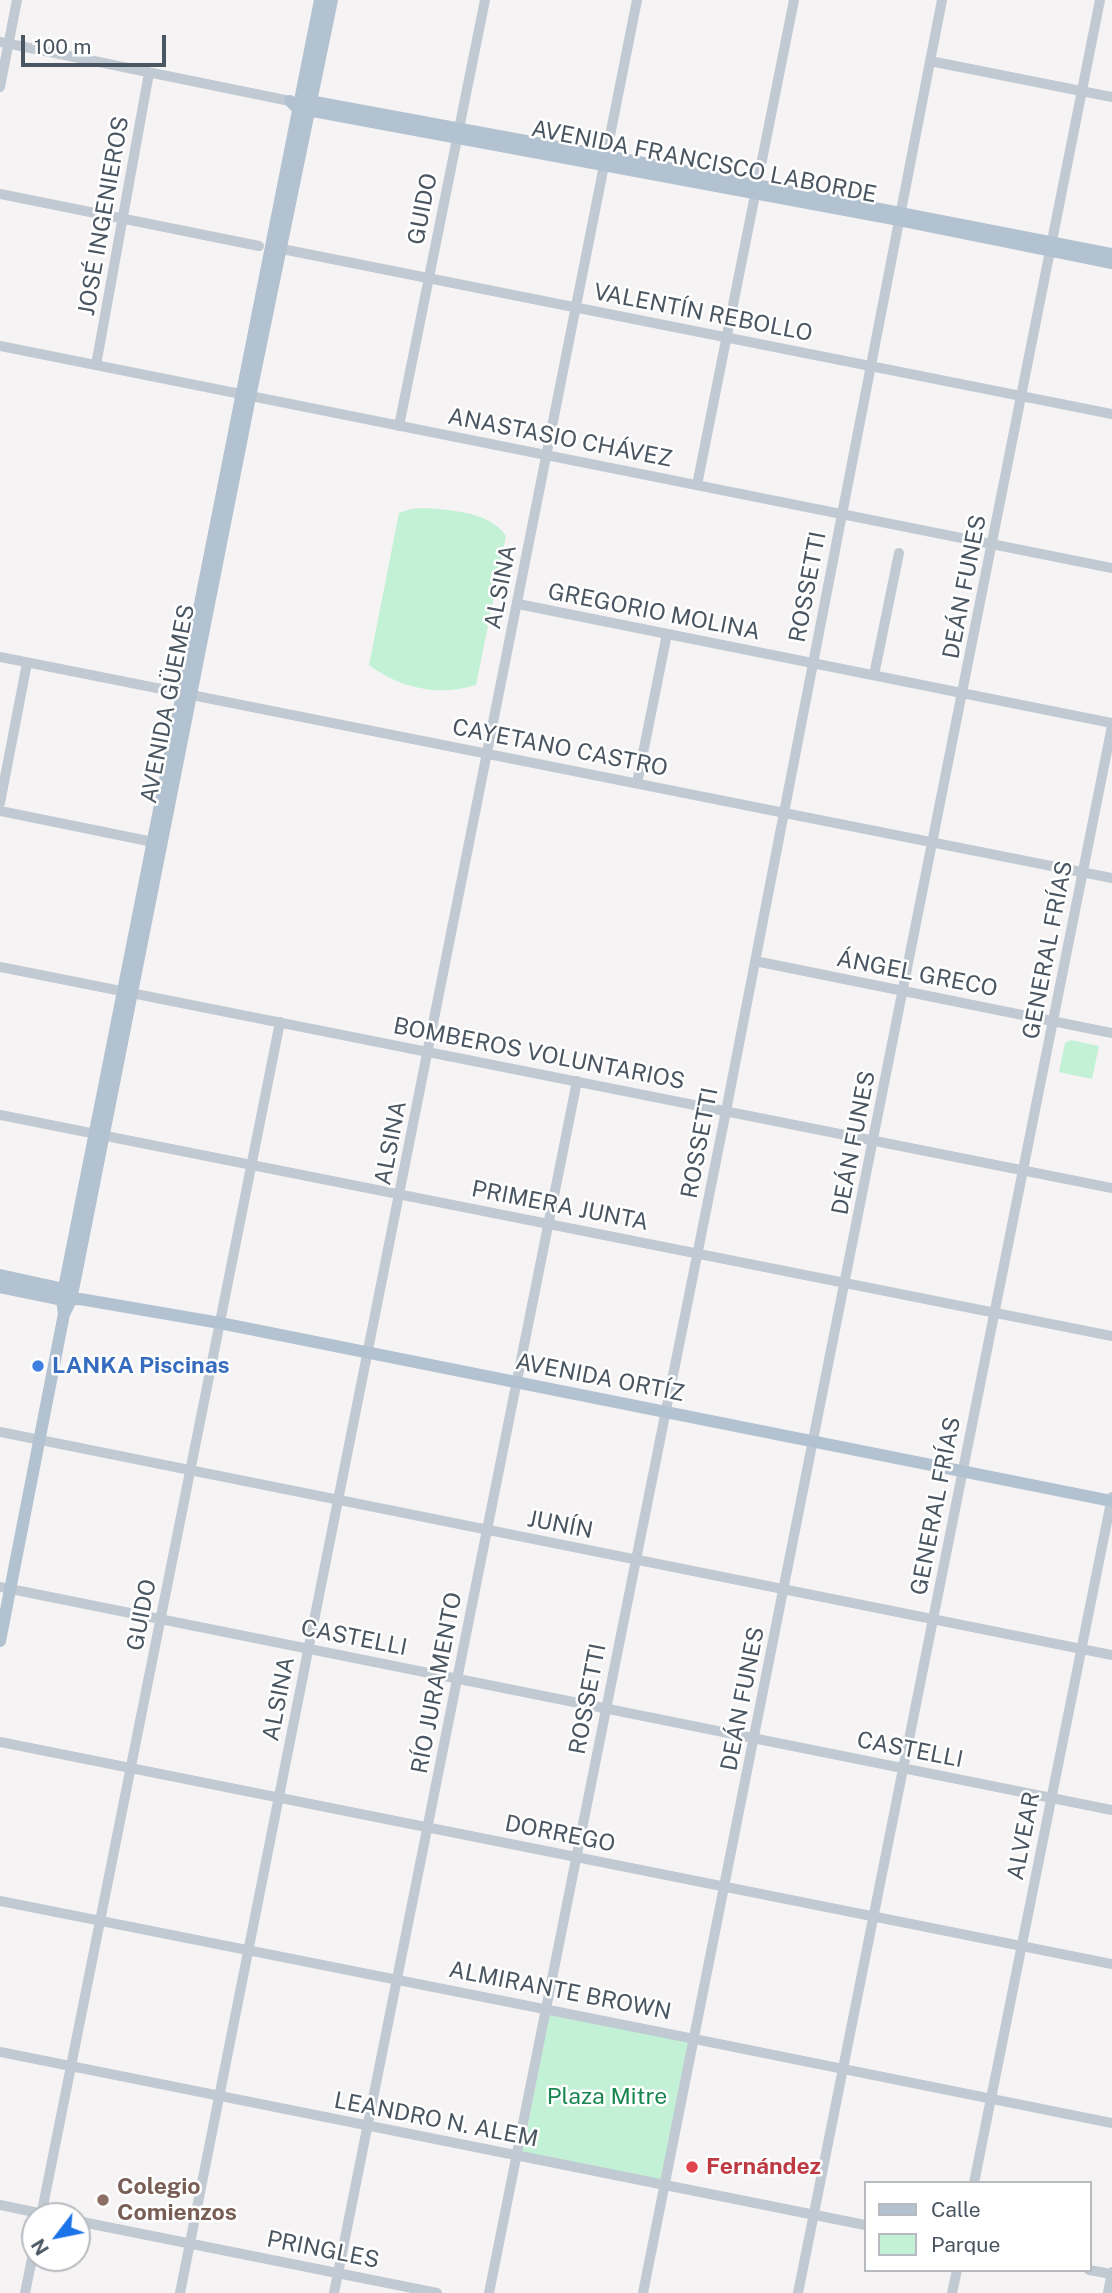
<!DOCTYPE html>
<meta charset="utf-8">
<style>
body{margin:0}
#map{position:relative;width:1112px;height:2293px;overflow:hidden;background:#f5f3f3;font-family:"Public Sans",sans-serif}
canvas{display:block}
.legend{position:absolute;left:864px;top:2181px;width:228px;height:91px;box-sizing:border-box;background:#fff;border:2px solid #b7bbc0;margin:0;padding:9px 12px;list-style:none;font-size:21px;color:#4a5661}
.legend li{display:flex;align-items:center;gap:14px;height:35px}
.legend b{width:35px;border:2px solid #b7bbc0}
.north{position:absolute;left:21px;top:2202px;width:70px;height:70px;box-sizing:border-box;background:#fff;border:2px solid #b7bbc0;border-radius:50%;rotate:238deg;font-size:19px;font-weight:700;line-height:28px;text-align:center;color:#4a5661}
.north::after{content:'';display:block;margin:auto;width:24px;height:32px;background:#1a73e8;clip-path:polygon(50% 0,100% 100%,50% 72%,0 100%)}
.scale{position:absolute;left:21px;top:35px;width:145px;height:32px;box-sizing:border-box;border:4px solid #4a5661;border-top:0;padding-left:9px;font-size:21px;line-height:24px;white-space:nowrap;color:#4a5661;-webkit-text-stroke:5px #fff;paint-order:stroke}
</style>
<div id="map">
<canvas width="1112" height="2293"></canvas>
<ul class="legend">
<li><b style="height:9px;background:#b3c2d1"></b>Calle</li>
<li><b style="height:19px;background:#c3f1d5"></b>Parque</li>
</ul>
<div class="north">N</div>
<div class="scale">100 m</div>
</div>
<script>
const c = document.querySelector('canvas').getContext('2d');
c.lineJoin = 'round';
function fill(path, color) { c.fillStyle = color; c.fill(path, 'evenodd'); }
function trace(path, color, width, dash) { c.strokeStyle = color; c.lineWidth = width; c.lineCap = dash ? 'butt' : 'round'; c.setLineDash(dash || []); c.stroke(path); }
function label(font, color, halo, rows, align = 'center') {
  c.font = font + ' "Public Sans",sans-serif'; c.lineWidth = 5; c.setLineDash([]); c.textBaseline = 'middle'; c.strokeStyle = halo; c.fillStyle = color; for (const [text, x, y, turn = 0] of rows) {
    c.save(); c.translate(x, y); c.rotate((+turn || 0) * Math.PI / 180); c.textAlign = isNaN(turn) ? turn : align; if (halo) c.strokeText(text, 0, 0); c.fillText(text, 0, 0); c.restore();
  }
}
fill(new Path2D(`
 M425,508C450,510 491,512 506,536L476,685C439,697 399,688 369,665L399,513L411,509Z
 M1071,1040L1099,1046L1092,1079L1059,1072L1065,1043Z
 M550,2012L693,2040L663,2183L522,2155Z`), '#c3f1d5');
trace(new Path2D(`
 M0,42L290,101
 M930,61L1112,97
 M0,87L17,0
 M0,194L259,246
 M287,250L1112,414
 M0,346L1112,568
 M96,365L149,73
 M399,426L485,0
 M697,485L794,0
 M518,604L1112,723
 M0,657L1112,878
 M874,675L899,553
 M637,783L667,634
 M0,803L27,663
 M0,811L158,843
 M755,961L1112,1033
 M0,967L1112,1188
 M0,1115L1112,1336
 M0,1432L1112,1655
 M0,1587L1112,1810
 M0,1742L1112,1964
 M0,1901C370,1977 742,2046 1112,2123
 M0,2052L865,2225
 M974,2183L1112,1497
 M0,2205L53,2216
 M41,2216L280,1022
 M77,2221L437,2293
 M1089,2270L1112,2274
 M25,2293L35,2244
 M180,2293L637,0
 M334,2293L577,1081
 M489,2293L726,1111L942,0
 M643,2293L1100,0
 M798,2293L1112,726
 M952,2293L957,2270
 M1108,2293L1112,2272`), '#c1cad2', 10);
trace(new Path2D(`
 M304,100L607,156L1112,254
 M290,101L297,108L899,220L1112,263
 M0,1275L69,1290
 M0,1287L62,1300L80,1299L220,1323L1112,1501
 M64,1314L62,1300L64,1288L320,0
 M0,1641L64,1314L71,1300L250,397L332,0`), '#b3c2d1', 12);
for (const [x, y, r, color] of [
 [38,1366,7,"#3f7fe0"],
 [692,2167,7,"#e0444e"],
 [103,2200,7,"#8d6e63"]
]) { const dot = new Path2D(); dot.arc(x, y, r, 0, 2 * Math.PI); c.fillStyle = color; c.fill(dot); trace(dot, '#fff', 2.5); }
label('23px', '#4a5661', '#fff', [
 ["AVENIDA FRANCISCO LABORDE",704,162,11],
 ["GUIDO",423,209,-79],
 ["JOSÉ INGENIEROS",104,216,-80],
 ["VALENTÍN REBOLLO",703,313,11],
 ["ANASTASIO CHÁVEZ",560,438,11],
 ["ALSINA",501,587,-79],
 ["ROSSETTI",808,587,-79],
 ["DEÁN FUNES",965,587,-79],
 ["GREGORIO MOLINA",654,612,11],
 ["AVENIDA GÜEMES",168,704,-79],
 ["CAYETANO CASTRO",560,748,11],
 ["GENERAL FRÍAS",1048,950,-79],
 ["ÁNGEL GRECO",917,974,11],
 ["BOMBEROS VOLUNTARIOS",539,1054,11],
 ["ALSINA",391,1143,-79],
 ["ROSSETTI",700,1143,-79],
 ["DEÁN FUNES",854,1143,-79],
 ["PRIMERA JUNTA",560,1206,11],
 ["AVENIDA ORTÍZ",600,1378,11],
 ["GENERAL FRÍAS",936,1506,-79],
 ["JUNÍN",560,1525,11],
 ["GUIDO",142,1615,-79],
 ["CASTELLI",354,1638,11],
 ["RÍO JURAMENTO",437,1683,-79],
 ["ALSINA",279,1699,-79],
 ["ROSSETTI",588,1699,-79],
 ["DEÁN FUNES",743,1699,-79],
 ["CASTELLI",910,1750,11],
 ["DORREGO",560,1834,11],
 ["ALVEAR",1024,1836,-79],
 ["ALMIRANTE BROWN",560,1991,11],
 ["LEANDRO N. ALEM",436,2120,11],
 ["PRINGLES",323,2250,11]
]);
label('bold 23px', '#366cbe', '#fff', [
 ["LANKA Piscinas",52,1366]
], 'left');
label('23px', '#17864f', '#fff', [
 ["Plaza Mitre",607,2097]
]);
label('bold 23px', '#be3a42', '#fff', [
 ["Fernández",706,2167]
], 'left');
label('bold 23px', '#785e54', '#fff', [
 ["Colegio",117,2187],
 ["Comienzos",117,2213]
], 'left');
</script>
